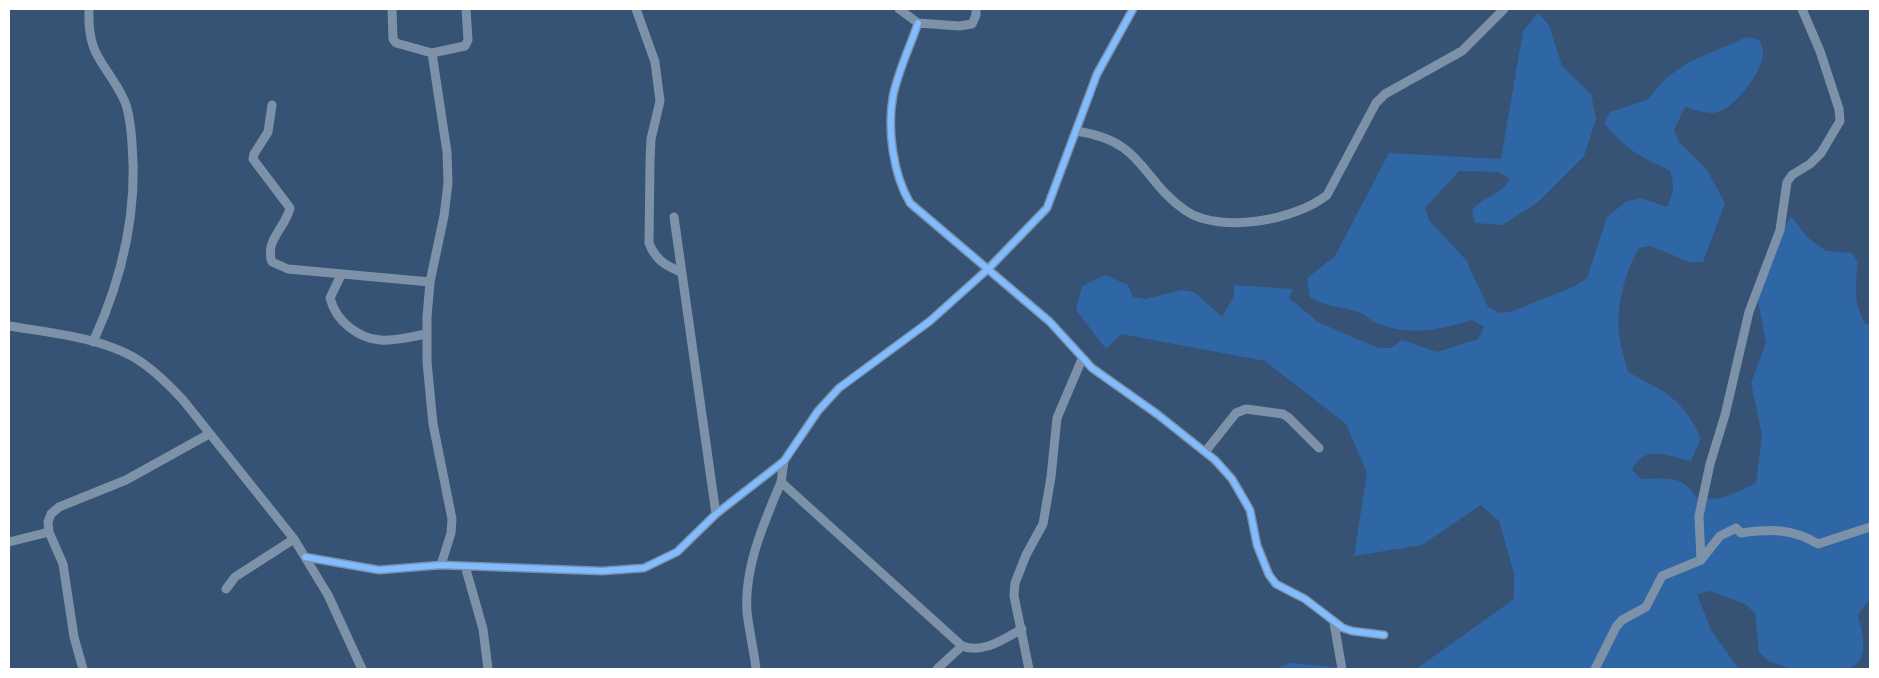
<!DOCTYPE html>
<style>
body{margin:0}
#map{position:relative;width:1879px;height:678px;overflow:hidden;background:#365274;font-family:Karla,sans-serif}
canvas{display:block}
.frame{position:absolute;inset:0;border:10px solid #fff;pointer-events:none}
</style>
<div id="map">
<canvas width="1879" height="678"></canvas>
<div class="frame"></div>
</div>
<script>
const c = document.querySelector('canvas').getContext('2d');
c.lineJoin = 'round';
function fill(path, color) { c.fillStyle = color; c.fill(path, 'evenodd'); }
function trace(path, color, width, dash) { c.strokeStyle = color; c.lineWidth = width; c.lineCap = dash ? 'butt' : 'round'; c.setLineDash(dash || []); c.stroke(path); }
fill(new Path2D(`
 M1538,13L1549,25L1562,66L1591,94L1596,119L1584,156L1537,203L1502,225L1475,223L1472,210C1485,195 1500,196 1510,179L1498,172L1459,171L1425,208L1429,220L1466,260L1488,307L1500,313L1513,311L1575,286L1587,278L1607,217L1627,201L1641,198L1667,207C1674,193 1675,185 1669,170C1639,156 1626,150 1604,123L1610,112L1647,100L1666,78L1689,62L1747,37L1759,40C1761,44 1764,50 1763,54C1761,74 1733,112 1712,113C1704,113 1693,109 1685,107L1674,130L1679,142L1707,170L1725,203L1703,262H1689L1651,246L1639,248C1625,272 1616,306 1619,334C1620,346 1625,359 1628,372C1667,393 1681,397 1701,438L1691,461C1667,456 1645,443 1632,470L1641,479C1666,479 1681,474 1696,497C1721,503 1734,493 1756,483L1762,435L1751,383L1766,343L1755,285L1764,260L1791,216L1807,237L1826,251L1852,253L1858,263C1855,285 1853,305 1866,324H1870V599L1858,615C1862,634 1872,661 1847,669H1791L1768,661L1759,652L1755,613L1745,604L1710,591L1697,594L1711,630L1739,669H1416L1514,599V573L1499,521L1481,505L1422,545L1354,556L1367,473L1346,424L1265,361L1121,334L1106,349L1076,310L1082,286L1105,275L1128,285L1133,297L1145,299L1182,290L1194,292L1222,317L1234,296V285L1293,289L1289,298L1318,322L1378,348H1391L1402,340L1437,352L1478,339L1484,327L1472,320C1438,330 1408,337 1374,322C1369,320 1366,315 1361,313C1344,306 1326,308 1310,297L1307,278L1335,256L1389,153L1501,159L1523,31Z
 M1290,663L1342,668V669H1276Z`), '#2f66a5');
trace(new Path2D(`
 M89,9C87,60 107,62 125,102C130,115 131,130 132,143C138,213 122,279 93,342
 M392,9L393,39L396,43L432,53L465,46L468,40L466,9
 M636,9L655,62L660,101L651,139L650,161L649,243C656,261 666,265 682,273
 M899,9L918,23L959,26L972,24L976,15V9
 M918,23C910,47 898,71 893,96C887,129 893,174 910,203L1050,322L1092,368L1157,414L1215,460L1232,479L1250,510L1257,545L1269,575L1276,584L1305,599L1343,628L1352,631L1384,635
 M432,53L447,152L448,183L444,216L430,282L427,317V362L433,424L452,519L451,533L441,565
 M272,105L268,132L254,154L253,159L290,208C286,227 264,241 272,262L288,269L430,282
 M1076,131C1145,141 1139,178 1186,211C1221,234 1296,220 1327,195L1376,103L1385,94L1462,51L1504,9
 M674,217L716,514
 M341,275L330,298C333,309 340,320 349,327C375,348 396,339 427,334
 M9,326C51,333 109,338 144,364C158,374 171,387 183,400L294,539L328,595L362,669
 M1205,452L1236,413L1246,409L1283,414L1289,418L1319,448
 M784,461L781,482L962,646C984,654 1003,639 1022,629
 M9,542L49,532
 M305,557L379,570L441,565L602,571L644,568L677,552L716,514L784,461L818,411L839,388L930,321L988,269L1047,208L1097,74L1133,9
 M1701,560L1699,516L1710,464L1725,415L1749,312L1780,230L1787,182L1792,175L1810,164L1821,153L1840,121L1839,109L1820,51L1802,9
 M465,566L483,629L488,669
 M226,589L235,577L294,539
 M1334,623L1342,669
 M83,669L74,637L63,564L49,532L48,522L51,514L59,507L126,480L209,434
 M756,669C754,650 749,631 747,612C744,568 764,522 781,482
 M937,669L962,646
 M1029,669L1014,596L1015,583L1026,555L1043,524L1051,477L1057,418L1082,359
 M1595,669L1616,627L1622,620L1646,607L1662,576L1701,560L1720,536L1736,528L1741,533C1770,529 1792,528 1818,544L1870,527`), '#7d92a8', 9);
trace(new Path2D(`
 M918,23C910,47 898,71 893,96C887,129 893,174 910,203L1050,322L1092,368L1157,414L1215,460L1232,479L1250,510L1257,545L1269,575L1276,584L1305,599L1343,628L1352,631L1384,635
 M305,557L379,570L441,565L602,571L644,568L677,552L716,514L784,461L818,411L839,388L930,321L988,269L1047,208L1097,74L1133,9`), '#80bcff', 6);
</script>
